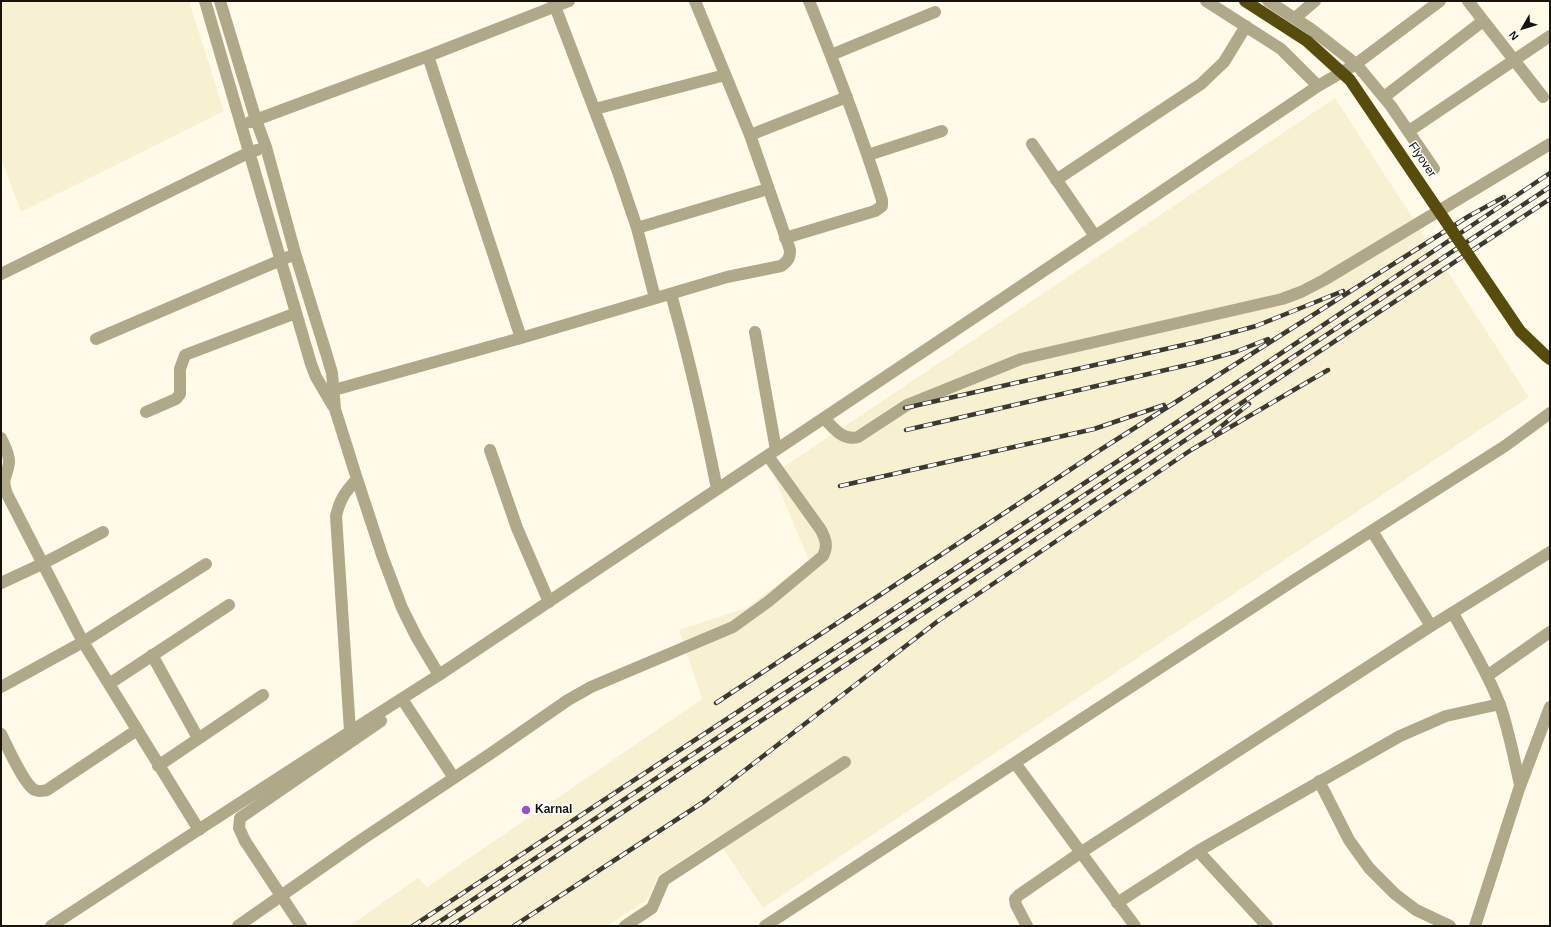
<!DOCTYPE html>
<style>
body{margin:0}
#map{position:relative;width:1551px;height:927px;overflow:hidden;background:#fffbe8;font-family:Helvetica,sans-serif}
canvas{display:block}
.frame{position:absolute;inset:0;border:2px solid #16140c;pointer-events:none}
.north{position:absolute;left:1503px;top:8px;width:40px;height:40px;-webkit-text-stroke:3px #fff;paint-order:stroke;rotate:231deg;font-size:11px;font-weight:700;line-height:16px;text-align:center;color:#16140c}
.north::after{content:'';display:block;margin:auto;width:14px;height:18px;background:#16140c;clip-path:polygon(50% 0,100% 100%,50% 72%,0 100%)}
</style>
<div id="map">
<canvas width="1551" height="927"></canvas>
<div class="frame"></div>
<div class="north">N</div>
</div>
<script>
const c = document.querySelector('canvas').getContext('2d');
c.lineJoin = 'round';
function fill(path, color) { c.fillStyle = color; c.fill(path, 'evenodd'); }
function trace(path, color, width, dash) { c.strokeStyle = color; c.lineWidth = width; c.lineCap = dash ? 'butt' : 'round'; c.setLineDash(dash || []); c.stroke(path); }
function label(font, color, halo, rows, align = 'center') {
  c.font = font + ' Helvetica,sans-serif'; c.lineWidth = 3; c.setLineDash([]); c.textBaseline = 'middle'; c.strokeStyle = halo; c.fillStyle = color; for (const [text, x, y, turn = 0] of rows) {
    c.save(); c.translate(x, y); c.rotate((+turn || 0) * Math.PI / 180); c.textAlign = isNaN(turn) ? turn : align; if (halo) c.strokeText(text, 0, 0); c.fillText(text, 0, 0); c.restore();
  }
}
fill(new Path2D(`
 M1,1H189L224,111L21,212L1,158Z
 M1335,98L1529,397L763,908L716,838L659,875L647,900L607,926H349L418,878L427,887L702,699L679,630L746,608L809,561L773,474Z`), '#f7f1d2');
trace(new Path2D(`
 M205,1L311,364L316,377L333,406
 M220,1L256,120L266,147L295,253L327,356L332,373L335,409L357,479L382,555L402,608L417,638L439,675
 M553,1L617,169L637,228L655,298
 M1206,1L1281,49L1318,86
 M1268,1L1311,29L1356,64L1391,106L1434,169
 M1468,1L1543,97
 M1295,18L1315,1
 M831,55L935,12
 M428,56L521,338
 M1384,97L1483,21
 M595,109L725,75
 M250,122L428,56L569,1
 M1409,131L1550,36
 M750,135L847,97
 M1032,144L1095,236
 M868,155L942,131
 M1056,180L1201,84L1224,62L1246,26
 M637,228L768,189
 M785,238L875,211L882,206V200C861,132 836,67 809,1
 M1,274L250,152L257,150
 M671,294C689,358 704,423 717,489
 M755,332L776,450
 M96,339L288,257
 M334,390L521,338L727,277L781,266C788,261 790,258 790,250L750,135L695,1
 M146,412L176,399L180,394V369L185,355L296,313
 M824,418C833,428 843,441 858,437L907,405L1021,359L1282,299L1301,292L1324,280L1550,144
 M1,438C4,445 10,455 9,463C7,478 1,477 7,494L83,642L199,830
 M490,450L517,528L549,602
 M1372,531L1431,626
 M1,583L42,564L103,532
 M1453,613C1469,643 1488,673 1500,705C1509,731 1514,758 1520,785
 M152,655L198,738
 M1487,676L1550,632
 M109,684L229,605
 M1,687L83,642L206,564
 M402,699L454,778
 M350,731L336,516C340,499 345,492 357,479
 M1,734C7,746 25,786 35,790C39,792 42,791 47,790L137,730
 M1015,763L1135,926
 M158,766L263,695
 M1319,781L1349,840L1369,868L1395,894L1416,910L1450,926
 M245,841L239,828L240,818L381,721
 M1198,851L1267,926
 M1117,903L1198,851L1400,736L1446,716L1500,704
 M51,926C180,842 309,757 439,675L996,303L1318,86L1356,64L1440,1
 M238,926L358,842L490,754L568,700L591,687L624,673L733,627L769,601L823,556C828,546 826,540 821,530L768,456
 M625,926L652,908L664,880L845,762
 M765,926L1296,579L1505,446L1550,413
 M1027,926L1016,905L1015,899L1019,895L1080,853L1431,626L1550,552
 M1475,926L1519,789L1550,707`), '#afa989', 12);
const rail = new Path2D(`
 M905,408L1201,341L1256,326L1343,291
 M906,430L1196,363L1235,352L1268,339
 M1214,432L1249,404
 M840,486L1094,429L1164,405
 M716,703L1100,450L1469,216L1504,197
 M413,926L1268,362L1550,173
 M433,926L1550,187
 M451,926L1550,199
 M514,926L705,801L938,621L1191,450L1328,370`);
trace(rail, '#3c3a30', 4.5);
trace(rail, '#fff', 3, [9]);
trace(new Path2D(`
 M245,841L301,926`), '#afa989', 12);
trace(new Path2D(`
 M1245,1L1307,41L1350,80L1520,331L1546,356L1550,359`), '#584c0d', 12);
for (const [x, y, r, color] of [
 [526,810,5,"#9d4ebf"]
]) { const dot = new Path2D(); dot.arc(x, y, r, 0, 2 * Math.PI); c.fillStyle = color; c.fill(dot); trace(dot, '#fff', 1.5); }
label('12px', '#16140c', '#fff', [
 ["Flyover",1422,160,56]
]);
label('bold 12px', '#16140c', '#fff', [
 ["Karnal",535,810]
], 'left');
</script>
